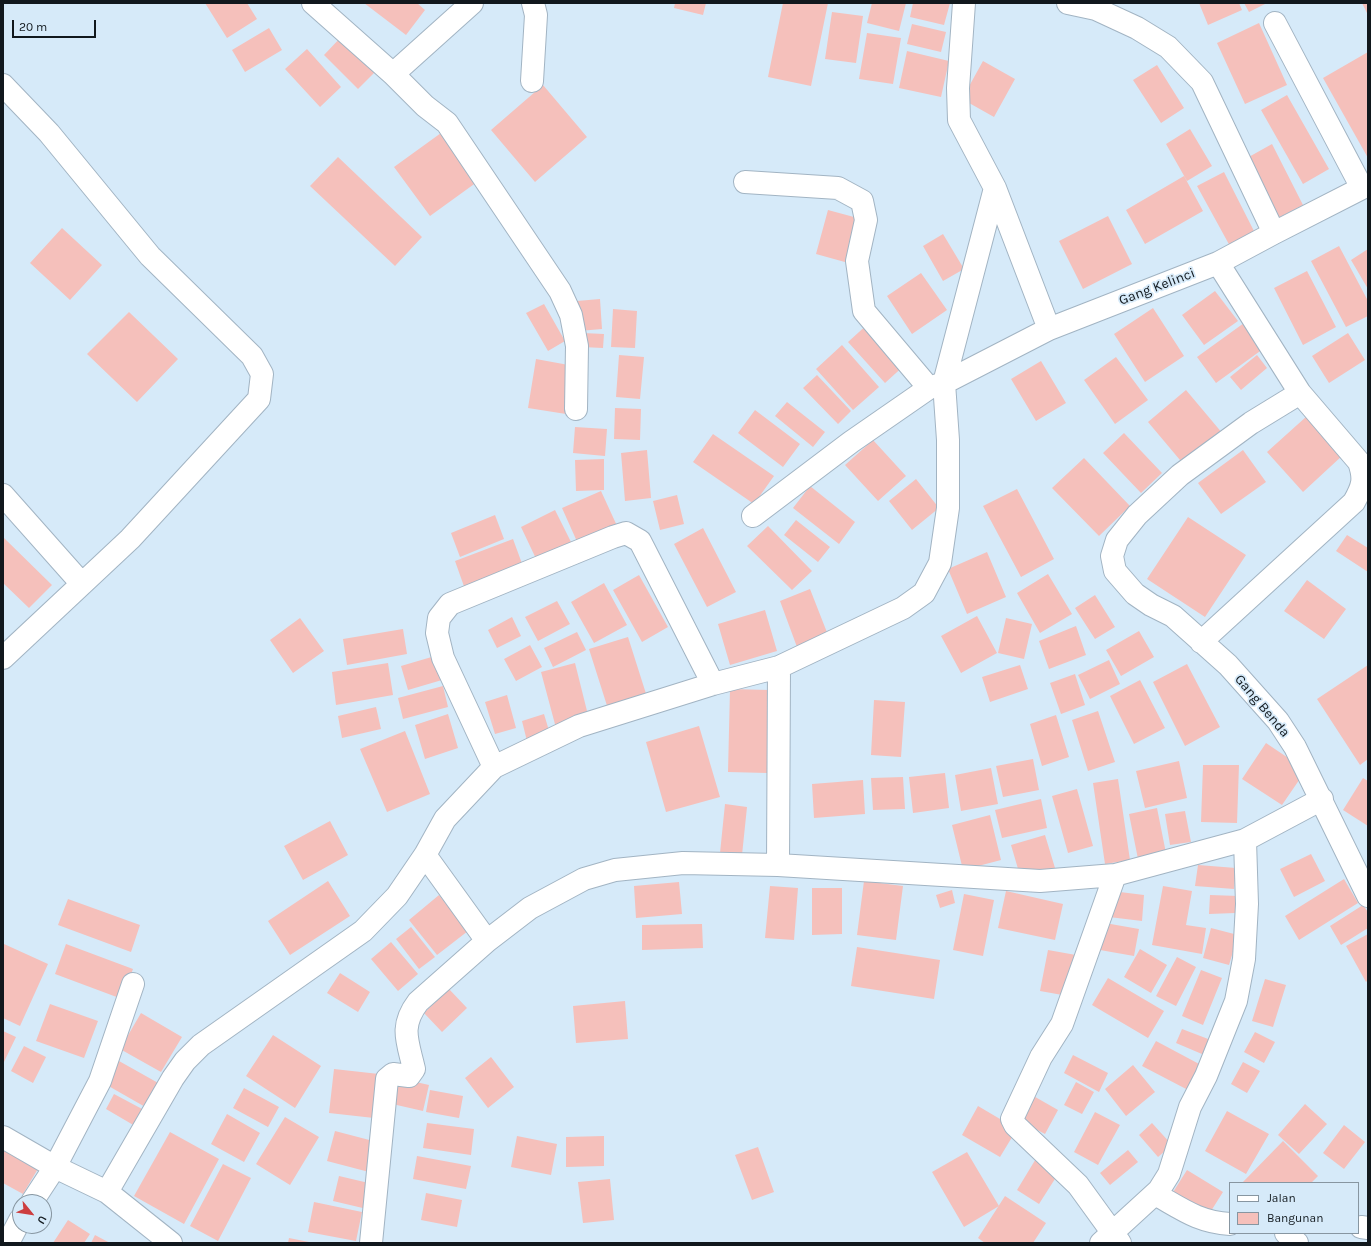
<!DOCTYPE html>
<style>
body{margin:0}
#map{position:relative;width:1371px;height:1246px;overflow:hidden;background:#d6eaf9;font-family:Karla,sans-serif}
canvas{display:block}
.frame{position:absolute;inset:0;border:4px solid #11181d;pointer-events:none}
.legend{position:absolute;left:1229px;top:1182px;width:130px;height:52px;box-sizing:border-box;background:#d6eaf9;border:1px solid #8796a1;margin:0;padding:5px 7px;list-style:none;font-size:12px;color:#11181d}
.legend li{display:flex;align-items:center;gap:8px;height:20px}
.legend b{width:20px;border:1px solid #8796a1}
.north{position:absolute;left:12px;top:1194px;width:40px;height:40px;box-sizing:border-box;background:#d6eaf9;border:1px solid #8796a1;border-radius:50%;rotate:120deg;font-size:11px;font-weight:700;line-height:16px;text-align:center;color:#11181d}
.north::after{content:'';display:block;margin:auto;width:14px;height:18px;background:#cd3e3f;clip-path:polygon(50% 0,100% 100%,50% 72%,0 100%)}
.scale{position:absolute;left:12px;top:20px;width:84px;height:18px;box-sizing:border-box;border:2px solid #11181d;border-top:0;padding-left:5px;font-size:12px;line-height:14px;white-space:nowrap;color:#11181d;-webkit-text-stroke:3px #d6eaf9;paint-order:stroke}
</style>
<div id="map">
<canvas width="1371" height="1246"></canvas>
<div class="frame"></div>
<ul class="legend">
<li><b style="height:5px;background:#fff"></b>Jalan</li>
<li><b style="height:11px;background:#f5c0bb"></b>Bangunan</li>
</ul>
<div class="north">U</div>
<div class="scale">20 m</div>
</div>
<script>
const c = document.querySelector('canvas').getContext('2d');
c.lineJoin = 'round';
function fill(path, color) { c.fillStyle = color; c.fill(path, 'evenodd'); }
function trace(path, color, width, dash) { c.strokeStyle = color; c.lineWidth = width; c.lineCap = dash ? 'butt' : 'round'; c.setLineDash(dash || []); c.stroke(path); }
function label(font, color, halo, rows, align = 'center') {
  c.font = font + ' Karla,sans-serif'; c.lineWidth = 3.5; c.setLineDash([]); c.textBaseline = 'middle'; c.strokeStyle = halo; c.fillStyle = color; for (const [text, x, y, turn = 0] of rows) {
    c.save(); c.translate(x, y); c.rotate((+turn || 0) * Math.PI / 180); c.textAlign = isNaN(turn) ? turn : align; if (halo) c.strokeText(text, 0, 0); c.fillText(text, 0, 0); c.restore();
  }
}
fill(new Path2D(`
 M205,3H247L257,19L227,38Z
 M364,3H417L425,10L406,35Z
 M675,3H706L703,15L674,8Z
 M783,3H828L811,86L768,77Z
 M872,3H906L899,31L867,23Z
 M913,3H950L944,25L910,17Z
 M1199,3H1239L1242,10L1208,25Z
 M1244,3H1267L1249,12Z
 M1362,3H1368V15Z
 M832,12L863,16L856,63L825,59Z
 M1259,23L1287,85L1245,104L1217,43Z
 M912,24L946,32L941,52L907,44Z
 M269,28L282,50L245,72L232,50Z
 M867,33L901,38L893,84L859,79Z
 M342,36L377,70L358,89L324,55Z
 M307,49L341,87L320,107L285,69Z
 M907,51L949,61L941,97L899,88Z
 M1368,52V158L1323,78Z
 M983,61L1015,79L994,117L962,99Z
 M1157,65L1184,108L1161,123L1133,80Z
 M543,85L587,137L535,182L491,130Z
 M1287,95L1329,169L1303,184L1261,110Z
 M1190,129L1212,166L1187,181L1166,144Z
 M441,133L477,182L430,216L394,167Z
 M1272,144L1303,205L1278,218L1247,158Z
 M338,157L422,237L395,266L310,186Z
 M1224,172L1256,235L1231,248L1197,186Z
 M1184,176L1203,211L1145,244L1126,210Z
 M828,210L865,220L852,264L816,254Z
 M1108,216L1132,264L1083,289L1059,241Z
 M62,228L102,265L70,300L30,263Z
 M943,234L964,269L943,281L923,246Z
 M1339,246L1368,301V316L1346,327L1311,261Z
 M1368,249V289L1351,260Z
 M1307,271L1336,327L1303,345L1274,288Z
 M921,273L947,310L912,334L887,296Z
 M1215,291L1238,321L1204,345L1182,315Z
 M600,299L602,329L579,331L577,301Z
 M544,304L565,341L548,351L526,313Z
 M1153,308L1184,356L1145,382L1114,334Z
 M613,309L637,311L635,348L611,347Z
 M129,312L178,359L137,402L87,354Z
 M870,322L907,363L885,383L848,342Z
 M1244,323L1263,349L1216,383L1197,357Z
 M583,333L604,334L603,348L582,347Z
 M1348,333L1365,360L1329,383L1312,356Z
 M842,345L879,387L853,410L816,369Z
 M619,355L644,357L640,399L616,397Z
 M1257,355L1267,368L1241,390L1230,377Z
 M1116,357L1148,400L1115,424L1084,380Z
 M536,359L574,366L566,414L528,408Z
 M1041,361L1066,403L1036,421L1011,379Z
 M817,375L851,411L838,424L803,388Z
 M1186,390L1223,434L1185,466L1148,422Z
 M787,402L825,432L813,447L775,416Z
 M615,408L641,409L640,440L614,439Z
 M755,410L800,444L783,467L738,433Z
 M1307,416L1343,455L1303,492L1267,452Z
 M575,427L607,429L605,456L573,453Z
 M1124,433L1162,473L1141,493L1103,453Z
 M713,434L774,476L754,504L693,462Z
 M873,440L906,476L878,501L845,465Z
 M647,450L651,498L625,501L621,453Z
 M1243,450L1266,482L1221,514L1198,483Z
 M1084,458L1130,506L1099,536L1052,488Z
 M604,459V490L576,491L575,460Z
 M916,479L939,508L912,530L889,501Z
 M810,486L855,522L839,544L793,508Z
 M1017,489L1054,559L1021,577L983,506Z
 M601,491L618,528L579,546L562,508Z
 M677,495L684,524L660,530L653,501Z
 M555,510L574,548L539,565L521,527Z
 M495,515L504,539L460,557L451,533Z
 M1188,517L1246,555L1205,617L1147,579Z
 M796,520L830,547L818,562L784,535Z
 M768,526L812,571L792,590L747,546Z
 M703,528L736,592L707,607L674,544Z
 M1347,535L1368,548V572L1336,551Z
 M3,537L52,585L29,608L3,583Z
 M513,539L524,569L466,592L455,561Z
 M987,552L1006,597L967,614L948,569Z
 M1048,574L1072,614L1040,633L1017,593Z
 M639,575L668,627L642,642L613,590Z
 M1307,580L1346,609L1324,639L1284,611Z
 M604,583L627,625L594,643L571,602Z
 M810,589L828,635L797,647L780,601Z
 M1095,595L1115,627L1095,639L1075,608Z
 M557,601L570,624L538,641L525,617Z
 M765,610L777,651L730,665L718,624Z
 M977,616L997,653L961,673L941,636Z
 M512,617L521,636L497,648L488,630Z
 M300,618L324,651L293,673L270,640Z
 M1006,618L1032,624L1024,659L998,653Z
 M1076,626L1086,655L1049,669L1039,641Z
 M403,629L407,654L347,665L343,639Z
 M1139,631L1154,657L1121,676L1106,650Z
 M577,632L586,650L553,667L544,648Z
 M628,637L648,700L609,712L589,649Z
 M530,645L542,667L516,681L504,659Z
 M435,656L442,680L408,690L401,666Z
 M1109,660L1120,684L1090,699L1078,675Z
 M388,663L393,695L336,705L332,672Z
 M575,663L589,719L556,728L541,672Z
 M1187,664L1220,727L1185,746L1153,682Z
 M1020,665L1028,689L990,702L982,677Z
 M1368,665V759L1360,765L1317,699Z
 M1075,674L1085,705L1061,714L1050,683Z
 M1140,680L1165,728L1134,744L1110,696Z
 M443,686L448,707L403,719L398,698Z
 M730,689L769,690L767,773L728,772Z
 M507,695L516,728L495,734L485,702Z
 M874,700L905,702L901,757L871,755Z
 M376,707L381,729L342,738L338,716Z
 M1098,711L1115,762L1088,771L1072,720Z
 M448,714L458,748L425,759L415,725Z
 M544,714L550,734L527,741L522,721Z
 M1056,715L1069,757L1042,766L1030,724Z
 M699,726L720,797L666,812L646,742Z
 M405,731L430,794L387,812L360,749Z
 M1266,743L1306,770L1282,805L1242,779Z
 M1033,759L1039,790L1003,797L996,766Z
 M1179,761L1187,798L1145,808L1136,771Z
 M1203,765H1239L1237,823L1201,822Z
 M991,768L998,804L961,811L955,775Z
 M945,773L949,808L913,813L909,777Z
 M903,777L905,809L873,810L871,778Z
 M1363,778L1368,781V826L1343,810Z
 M1118,779L1130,860L1105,864L1093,783Z
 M863,780L865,814L814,818L812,784Z
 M1077,789L1093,846L1068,853L1052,796Z
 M1041,799L1047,828L1002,838L995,810Z
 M725,804L747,807L742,855L720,853Z
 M1157,808L1167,858L1139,864L1129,814Z
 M1185,811L1191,842L1170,845L1165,814Z
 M990,815L1001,860L963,870L952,825Z
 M330,821L348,855L303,880L284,846Z
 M1045,835L1055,868L1021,879L1011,845Z
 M1311,854L1325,881L1294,897L1280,869Z
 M1198,865L1236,868L1234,889L1195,886Z
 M1344,879L1358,903L1299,940L1285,916Z
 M328,881L350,916L290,955L268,921Z
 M864,881L903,886L896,940L857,935Z
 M679,882L682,914L636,918L634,886Z
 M770,886L798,888L794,940L765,938Z
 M1163,886L1192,891L1186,925L1206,928L1202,954L1152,945Z
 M812,888H842V934L812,935Z
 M952,890L955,903L940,908L936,895Z
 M1006,891L1063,904L1055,940L998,928Z
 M1112,891L1144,895L1142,921L1109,917Z
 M964,894L994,900L983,956L953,950Z
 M439,895L468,931L437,955L409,920Z
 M1210,895L1239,896L1235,913L1209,914Z
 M68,899L140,925L131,952L58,925Z
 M1363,905L1368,912V928L1341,945L1330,926Z
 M1105,923L1139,929L1134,956L1100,950Z
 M702,924L703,948L642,950V925Z
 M411,927L435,957L419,969L396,939Z
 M1211,928L1238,935L1229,965L1203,958Z
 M1368,934V980L1366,982L1346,946Z
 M391,942L418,974L398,991L371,959Z
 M4,944L48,964L20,1026L3,1018Z
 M66,944L133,969L122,999L55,974Z
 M857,947L940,960L934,999L851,986Z
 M1140,949L1167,965L1151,993L1124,977Z
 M1048,950L1076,955L1068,996L1040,991Z
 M1177,957L1196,967L1176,1006L1156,996Z
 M1201,970L1222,978L1203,1025L1182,1016Z
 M340,973L370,992L358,1012L327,993Z
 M1108,978L1164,1011L1148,1038L1092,1005Z
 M1265,979L1286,985L1273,1027L1252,1021Z
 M449,989L467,1008L442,1032L424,1013Z
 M625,1001L628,1039L576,1043L573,1006Z
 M50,1004L98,1021L84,1058L36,1041Z
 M141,1013L182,1037L161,1072L120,1049Z
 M1182,1029L1216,1042L1209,1057L1176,1043Z
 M3,1031L16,1037L3,1064Z
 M1255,1032L1275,1042L1264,1063L1244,1052Z
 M273,1035L321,1066L295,1108L246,1076Z
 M1156,1041L1201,1065L1188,1090L1142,1066Z
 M24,1046L46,1057L33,1083L11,1071Z
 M1073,1055L1108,1073L1099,1092L1064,1073Z
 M491,1057L514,1087L488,1108L465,1078Z
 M119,1061L160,1084L147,1108L105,1084Z
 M1243,1062L1260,1071L1247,1093L1231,1084Z
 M1133,1065L1155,1092L1126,1116L1105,1089Z
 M334,1069L379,1074L374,1118L329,1113Z
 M394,1077L429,1085L423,1111L388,1103Z
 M1076,1082L1094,1092L1082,1114L1064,1105Z
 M244,1088L279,1107L268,1127L233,1108Z
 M430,1090L463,1096L459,1118L426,1112Z
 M114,1094L144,1110L135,1126L106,1109Z
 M1030,1094L1058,1110L1045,1134L1016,1119Z
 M1305,1104L1327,1124L1299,1154L1278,1135Z
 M978,1106L1017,1129L1000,1157L962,1135Z
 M1227,1111L1269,1134L1246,1174L1205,1151Z
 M1095,1112L1120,1125L1098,1165L1074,1152Z
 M227,1114L260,1133L244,1162L211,1144Z
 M285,1117L319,1137L290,1185L256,1164Z
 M427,1123L474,1129L471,1155L423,1148Z
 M1152,1123L1172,1145L1158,1157L1139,1135Z
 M1344,1125L1365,1142L1344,1169L1323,1153Z
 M335,1131L377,1142L369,1172L327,1161Z
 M170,1132L219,1159L184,1224L134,1196Z
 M517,1136L557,1144L551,1175L511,1167Z
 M604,1136V1166L566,1167V1137Z
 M1283,1141L1318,1176L1311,1183H1242Z
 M3,1147L39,1167L23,1194L3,1183Z
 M758,1147L774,1192L752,1200L735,1155Z
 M1128,1150L1138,1162L1110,1185L1100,1173Z
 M967,1152L999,1206L964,1227L932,1172Z
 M417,1156L471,1166L466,1189L413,1179Z
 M1037,1157L1060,1171L1039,1204L1017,1190Z
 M223,1164L251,1178L218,1241L190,1226Z
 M1187,1170L1223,1192L1206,1219L1170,1197Z
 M339,1176L373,1184L367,1209L333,1201Z
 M610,1179L614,1220L583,1223L578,1182Z
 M426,1193L462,1200L457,1227L421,1220Z
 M1005,1196L1046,1223L1033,1243H985L978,1238Z
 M314,1202L362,1212L356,1241L308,1232Z
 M68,1220L90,1234L84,1243H53Z
 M95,1235L110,1243H91Z
 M289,1238L309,1242L308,1243H288Z`), '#f5c0bb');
const street = new Path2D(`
 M313,3L393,74
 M472,3L393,74L425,106L447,123L560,291L571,315L577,346L576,409
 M964,3L958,88L959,120L995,188L1049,329
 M1068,3L1096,9L1137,28L1168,47L1202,82L1274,233
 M1275,23L1362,188
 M532,81L536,15L533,3
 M3,85L49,133L150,256L252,356L262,374L259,399L130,539L3,658
 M745,182L838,188L862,201L866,220L857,261L864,311L929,388
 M1218,263L1300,393L1251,423L1180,475L1137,515L1117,540L1112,556L1115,571L1135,594L1151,605L1173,616L1228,665L1278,721L1295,747L1368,896
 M3,495L82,584
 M753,516L851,442L929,388L944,383L1049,329L1218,263L1274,233L1368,185
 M1201,642L1354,502C1363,486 1365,479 1359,462L1300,393
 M494,767L443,658L437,633L439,618L450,604L613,537L626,533L640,541L713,684
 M425,855L487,941
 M778,865L779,667
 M1115,875L1062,1024L1041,1057L1012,1119L1015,1125L1078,1185L1120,1243
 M3,1137L55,1167L100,1081L133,984
 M107,1192L171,1243
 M1155,1194C1182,1209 1198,1222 1230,1224
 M32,1202L55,1167L107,1192L173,1078L185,1061L201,1045L363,931L397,896L425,855L445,819L494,767L579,726L713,684L779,667L903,608L924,593L940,563L948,508V440L944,383L995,188
 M1361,1227L1368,1228
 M1286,1233L1297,1243
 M8,1243L20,1220
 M371,1243L387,1079L393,1074L409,1076L414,1069C408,1042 399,1027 418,1002L487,941L530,908L584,879L615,870L683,863L778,865L1040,881L1115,875L1245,840L1322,799
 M1101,1243L1159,1190L1169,1174L1190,1107L1206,1076L1236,1001L1244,959L1247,904L1245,840`);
trace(street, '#a2b4c3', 24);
trace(street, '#fff', 22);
label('14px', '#11181d', '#d6eaf9', [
 ["Gang Kelinci",1157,287,-21],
 ["Gang Benda",1262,706,50]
]);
</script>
